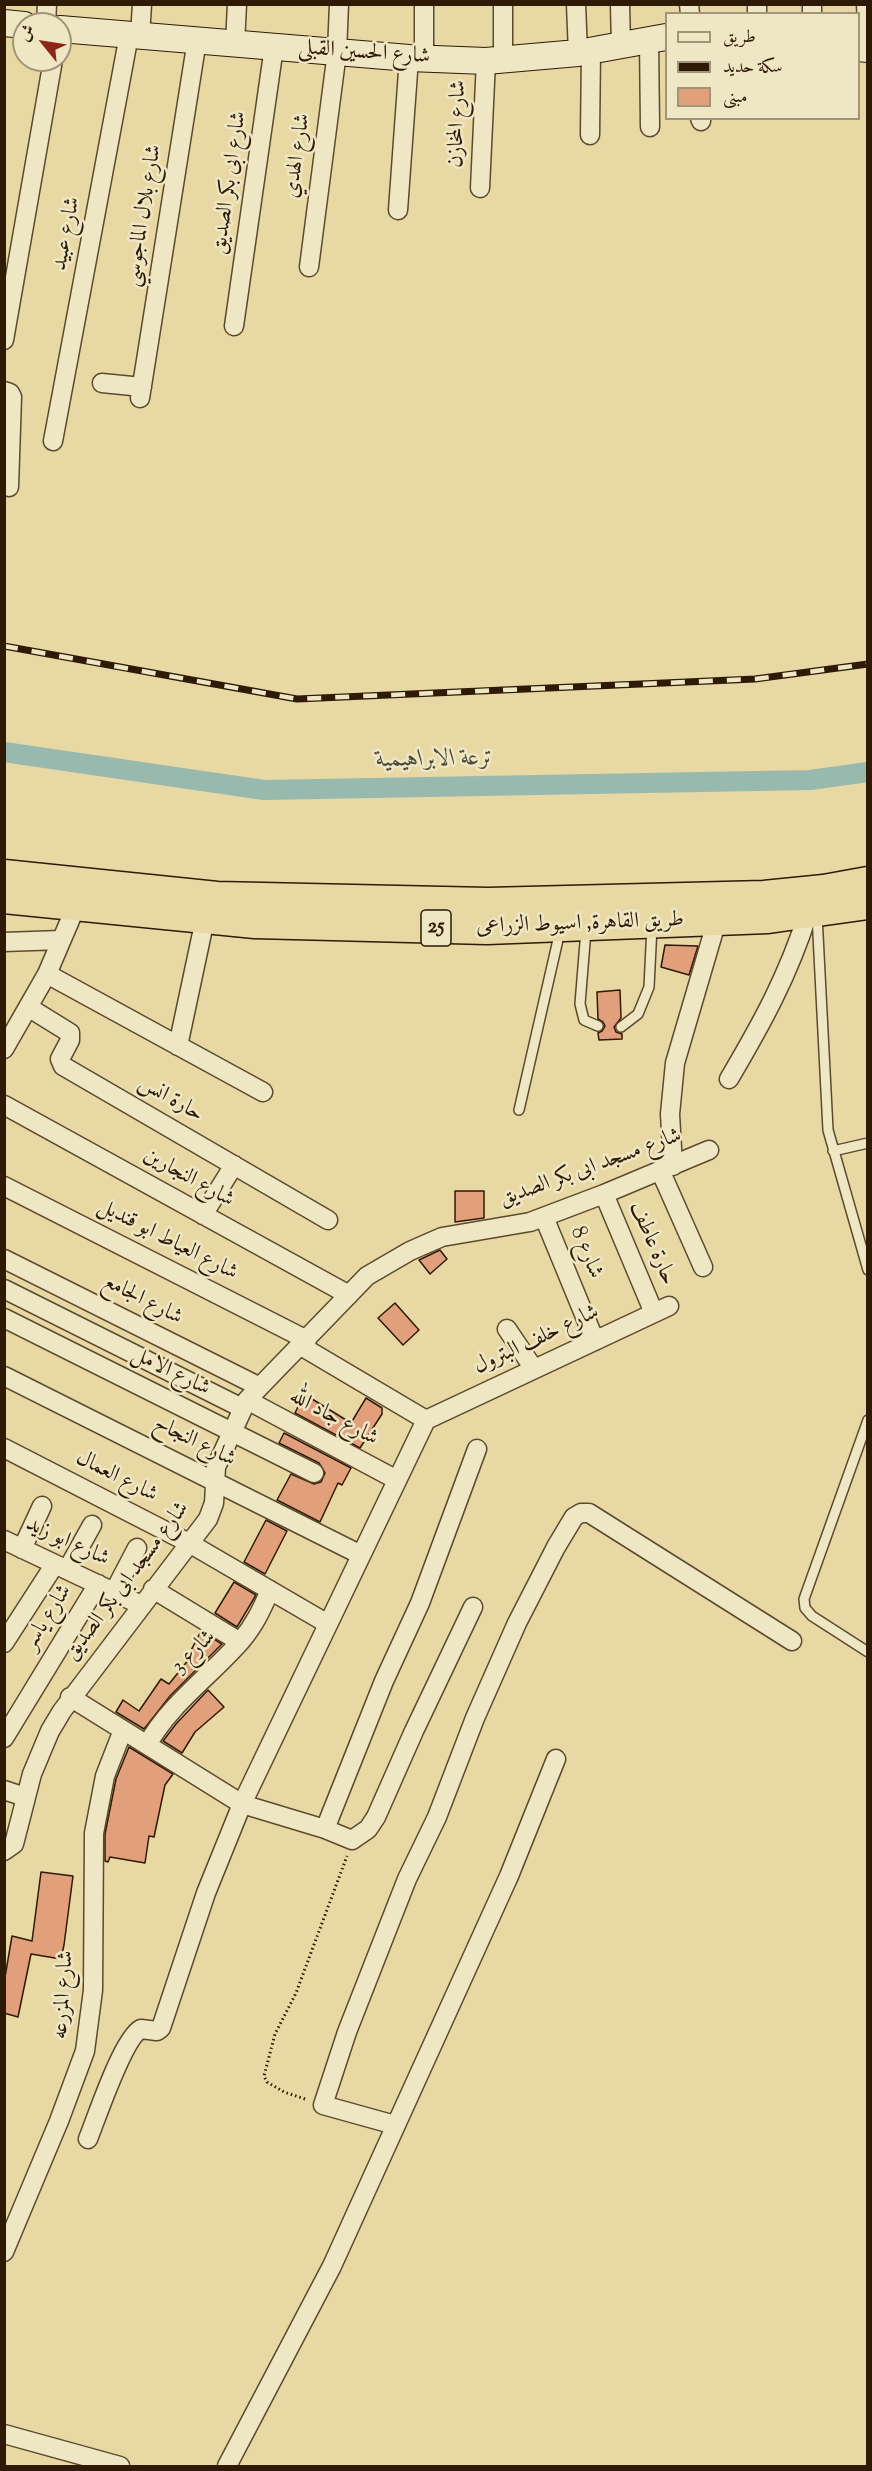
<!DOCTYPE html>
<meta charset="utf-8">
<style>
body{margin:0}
#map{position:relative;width:872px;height:2471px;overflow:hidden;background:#e7d8a4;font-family:"Sorts Mill Goudy",Amiri,serif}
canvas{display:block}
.frame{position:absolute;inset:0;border:6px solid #2e1a06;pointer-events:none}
.legend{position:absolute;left:665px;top:12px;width:195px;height:108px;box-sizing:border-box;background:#efe6c4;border:2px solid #a29478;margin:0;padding:8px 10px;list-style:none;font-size:18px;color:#2e1a06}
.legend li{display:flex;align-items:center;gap:12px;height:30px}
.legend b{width:30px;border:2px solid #a29478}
.north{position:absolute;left:12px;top:12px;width:60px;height:60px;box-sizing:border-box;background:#efe6c4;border:2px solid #a29478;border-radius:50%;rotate:300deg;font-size:16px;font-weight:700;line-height:24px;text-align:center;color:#2e1a06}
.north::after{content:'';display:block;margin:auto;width:21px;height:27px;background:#8f2418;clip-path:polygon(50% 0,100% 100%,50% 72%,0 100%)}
</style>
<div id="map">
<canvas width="872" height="2471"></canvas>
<div class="frame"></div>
<ul class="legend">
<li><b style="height:8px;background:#efe6c4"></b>طريق</li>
<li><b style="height:8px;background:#2e1a06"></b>سكة حديد</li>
<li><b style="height:16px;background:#e19f7c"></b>مبنى</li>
</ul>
<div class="north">ش</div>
</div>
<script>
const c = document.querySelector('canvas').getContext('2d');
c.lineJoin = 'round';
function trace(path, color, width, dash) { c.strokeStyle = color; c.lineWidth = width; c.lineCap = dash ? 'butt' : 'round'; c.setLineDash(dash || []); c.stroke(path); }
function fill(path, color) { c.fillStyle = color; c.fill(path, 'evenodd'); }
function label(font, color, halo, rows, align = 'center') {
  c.font = font + ' "Sorts Mill Goudy",Amiri,serif'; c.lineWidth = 5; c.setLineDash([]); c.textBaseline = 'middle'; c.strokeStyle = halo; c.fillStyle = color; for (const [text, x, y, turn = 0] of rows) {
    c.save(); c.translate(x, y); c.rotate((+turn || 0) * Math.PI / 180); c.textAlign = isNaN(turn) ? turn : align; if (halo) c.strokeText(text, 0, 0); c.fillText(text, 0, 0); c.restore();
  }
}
trace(new Path2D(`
 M4,752L264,790L810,780L868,772`), '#98b9ad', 20);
const building = new Path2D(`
 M665,945L698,946L689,975L661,967Z
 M620,990L621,1018L614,1027L616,1032L622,1034V1039L599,1040L598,1033L602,1031L605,1026L603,1022L598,1019L597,992Z
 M455,1191H484V1218L455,1222Z
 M440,1250L447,1259L430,1274L419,1260Z
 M395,1303L419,1330L403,1345L378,1318Z
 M304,1394L351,1423L366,1398L382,1408V1414L360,1448L295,1413Z
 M284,1433L351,1468L342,1485L338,1483L320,1522L277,1500L291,1474L314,1484L321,1482L325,1473L319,1463L279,1443Z
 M266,1520L287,1531L265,1574L244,1562Z
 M234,1582L256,1595L237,1627L215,1613Z
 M201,1631L222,1644L170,1696L144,1729L116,1712L123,1700L139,1711L161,1679L169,1684L189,1659L187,1658Z
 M208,1690L224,1707L195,1732L182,1753L163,1741L176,1724Z
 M129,1747L173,1774L165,1785L154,1837L149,1836L145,1863L110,1857L108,1862L105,1861V1834L116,1779Z
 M41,1872L73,1876L64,1945L61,1959L31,1954L18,2017L4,2013V1983L12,1936L32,1941Z`);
fill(building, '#e19f7c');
trace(building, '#2e1a06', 1.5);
const service = new Path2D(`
 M817,915L828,1130L868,1270
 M586,930L580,1004L584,1020L598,1026
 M621,1027L638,1014L649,987L652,926
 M519,1110L560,931
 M833,1151L868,1143
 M868,1420L804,1599L805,1608L812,1616L868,1652`);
const minor = new Path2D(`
 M503,4V60
 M576,4L578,53
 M620,4L621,46
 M689,4L690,14
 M757,4V14
 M812,4V14
 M866,4L868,45
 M46,24L47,4
 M140,36L142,4
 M649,40L650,127
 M235,44L237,4
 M424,59V4
 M700,118L701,121
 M590,135L591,51
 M480,188L486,61
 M398,210L409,58
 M309,267L337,52L339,4
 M234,326L274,47
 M4,340L53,60
 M102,383L142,387
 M4,391L10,393L12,397L9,487
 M140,398L197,40
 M53,441L129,35
 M4,942L61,940
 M47,974L263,1092
 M28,1007L70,1033V1040L60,1059L63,1066L328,1220
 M178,1046L205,919
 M4,1049L47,974L77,904
 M729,1079C762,1023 788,976 808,913
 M4,1105L349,1295
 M673,1166L670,1114L675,1063L717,920
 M660,1170L703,1267
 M4,1186L307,1340
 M604,1194L654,1313
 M203,1215L234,1165
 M544,1217L595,1341
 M4,1259L258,1386
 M4,1289L242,1408
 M4,1318L314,1473
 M507,1329L534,1369
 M301,1346L426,1420
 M4,1376L361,1555
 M247,1400L397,1480
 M426,1420L669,1306
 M4,1448L189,1543L328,1624
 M4,1540L141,1605
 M22,1549L42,1506
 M67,1570L92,1525
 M153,1589L240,1642
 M114,1592L137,1548
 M4,1643L55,1564
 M70,1697L242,1804L325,1829L352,1840L368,1829L376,1817L414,1731L473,1607
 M4,1738L98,1584
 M147,1745C170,1704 209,1677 240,1642C254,1626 262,1609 270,1590
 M4,1790L25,1797
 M325,1829L384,1681L420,1603L477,1449
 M4,1851L14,1844L32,1774L50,1731L62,1711L208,1519L214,1503L216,1467L247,1400L367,1276L410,1251L442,1237L530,1222L604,1194L709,1150
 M395,2125L323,2105L347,2032L407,1879L437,1817L475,1718L517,1623L556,1547L574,1517L581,1513H589L792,1641
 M88,2139C97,2117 123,2038 141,2029L157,2031L161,2028L206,1893L242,1804L426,1420
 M4,2252L59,2121L85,2051L93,1990L94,1833L105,1776L123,1730
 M4,2434L120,2466
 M227,2466L332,2266L509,1876L556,1759`);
const secondary = new Path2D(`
 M4,23L24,25
 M60,29L409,58L486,61L578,53L666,37
 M858,48L868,49`);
const trunk = new Path2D(`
 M4,875L217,897L488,903L764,896L824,890L868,882
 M4,898L255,923L487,929L768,918L868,904`);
trace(service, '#5c4a2e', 12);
trace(minor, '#5c4a2e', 21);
trace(secondary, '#2e1a06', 28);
trace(trunk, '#2e1a06', 33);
trace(new Path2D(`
 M305,2099L284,2092L267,2082L264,2076L275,2034L296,1993L347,1856`), '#2e1a06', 3, [1.5, 3]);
trace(service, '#efe6c4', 9);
trace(minor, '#efe6c4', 18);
trace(secondary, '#efe6c4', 26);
trace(trunk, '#e7d8a4', 30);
const rail = new Path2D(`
 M4,646L297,699L755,679L868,664`);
trace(rail, '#2e1a06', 7);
trace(rail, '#efe6c4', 4.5, [14]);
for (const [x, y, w] of [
 [436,928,30]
]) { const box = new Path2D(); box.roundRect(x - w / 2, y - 18, w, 36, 4.5); c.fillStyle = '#efe6c4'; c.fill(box); trace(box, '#2e1a06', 1.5); }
label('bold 21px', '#2e1a06', null, [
 ["25",436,928]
]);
label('22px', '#2e1a06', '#efe6c4', [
 ["شارع الحسين القبلى",364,54,4],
 ["شارع المخازن",459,124,-88],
 ["شارع الهدي",299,156,-82],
 ["شارع ابى بكر الصديق",231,183,-82],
 ["شارع بلال الماجوسي",145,216,-81],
 ["شارع عبيد",68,234,-79],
 ["طريق القاهرة, اسيوط الزراعى",580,925,-2],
 ["حارة انس",170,1100,30],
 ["شارع مسجد ابى بكر الصديق",591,1169,-20],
 ["شارع النجارين",188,1179,29],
 ["شارع العياط ابو قنديل",167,1241,27],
 ["حارة عاطف",651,1244,67],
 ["شارع 8",585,1253,68],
 ["شارع الجامع",142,1301,27],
 ["شارع خلف البترول",537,1341,-25],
 ["شارع الامل",170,1373,26],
 ["شارع جاد الله",333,1419,28],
 ["شارع النجاح",194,1443,26],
 ["شارع العمال",116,1478,27],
 ["شارع ابو زيد",67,1543,25],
 ["شارع مسجد ابى بكر الصديق",128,1582,-53],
 ["شارع ياسر",49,1618,-58],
 ["شارع 3",195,1653,-45],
 ["شارع المزرعه",65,1995,-86]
]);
label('italic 24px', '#4e4a38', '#efe6c4', [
 ["ترعة الابراهيمية",435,761,-1]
]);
</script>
